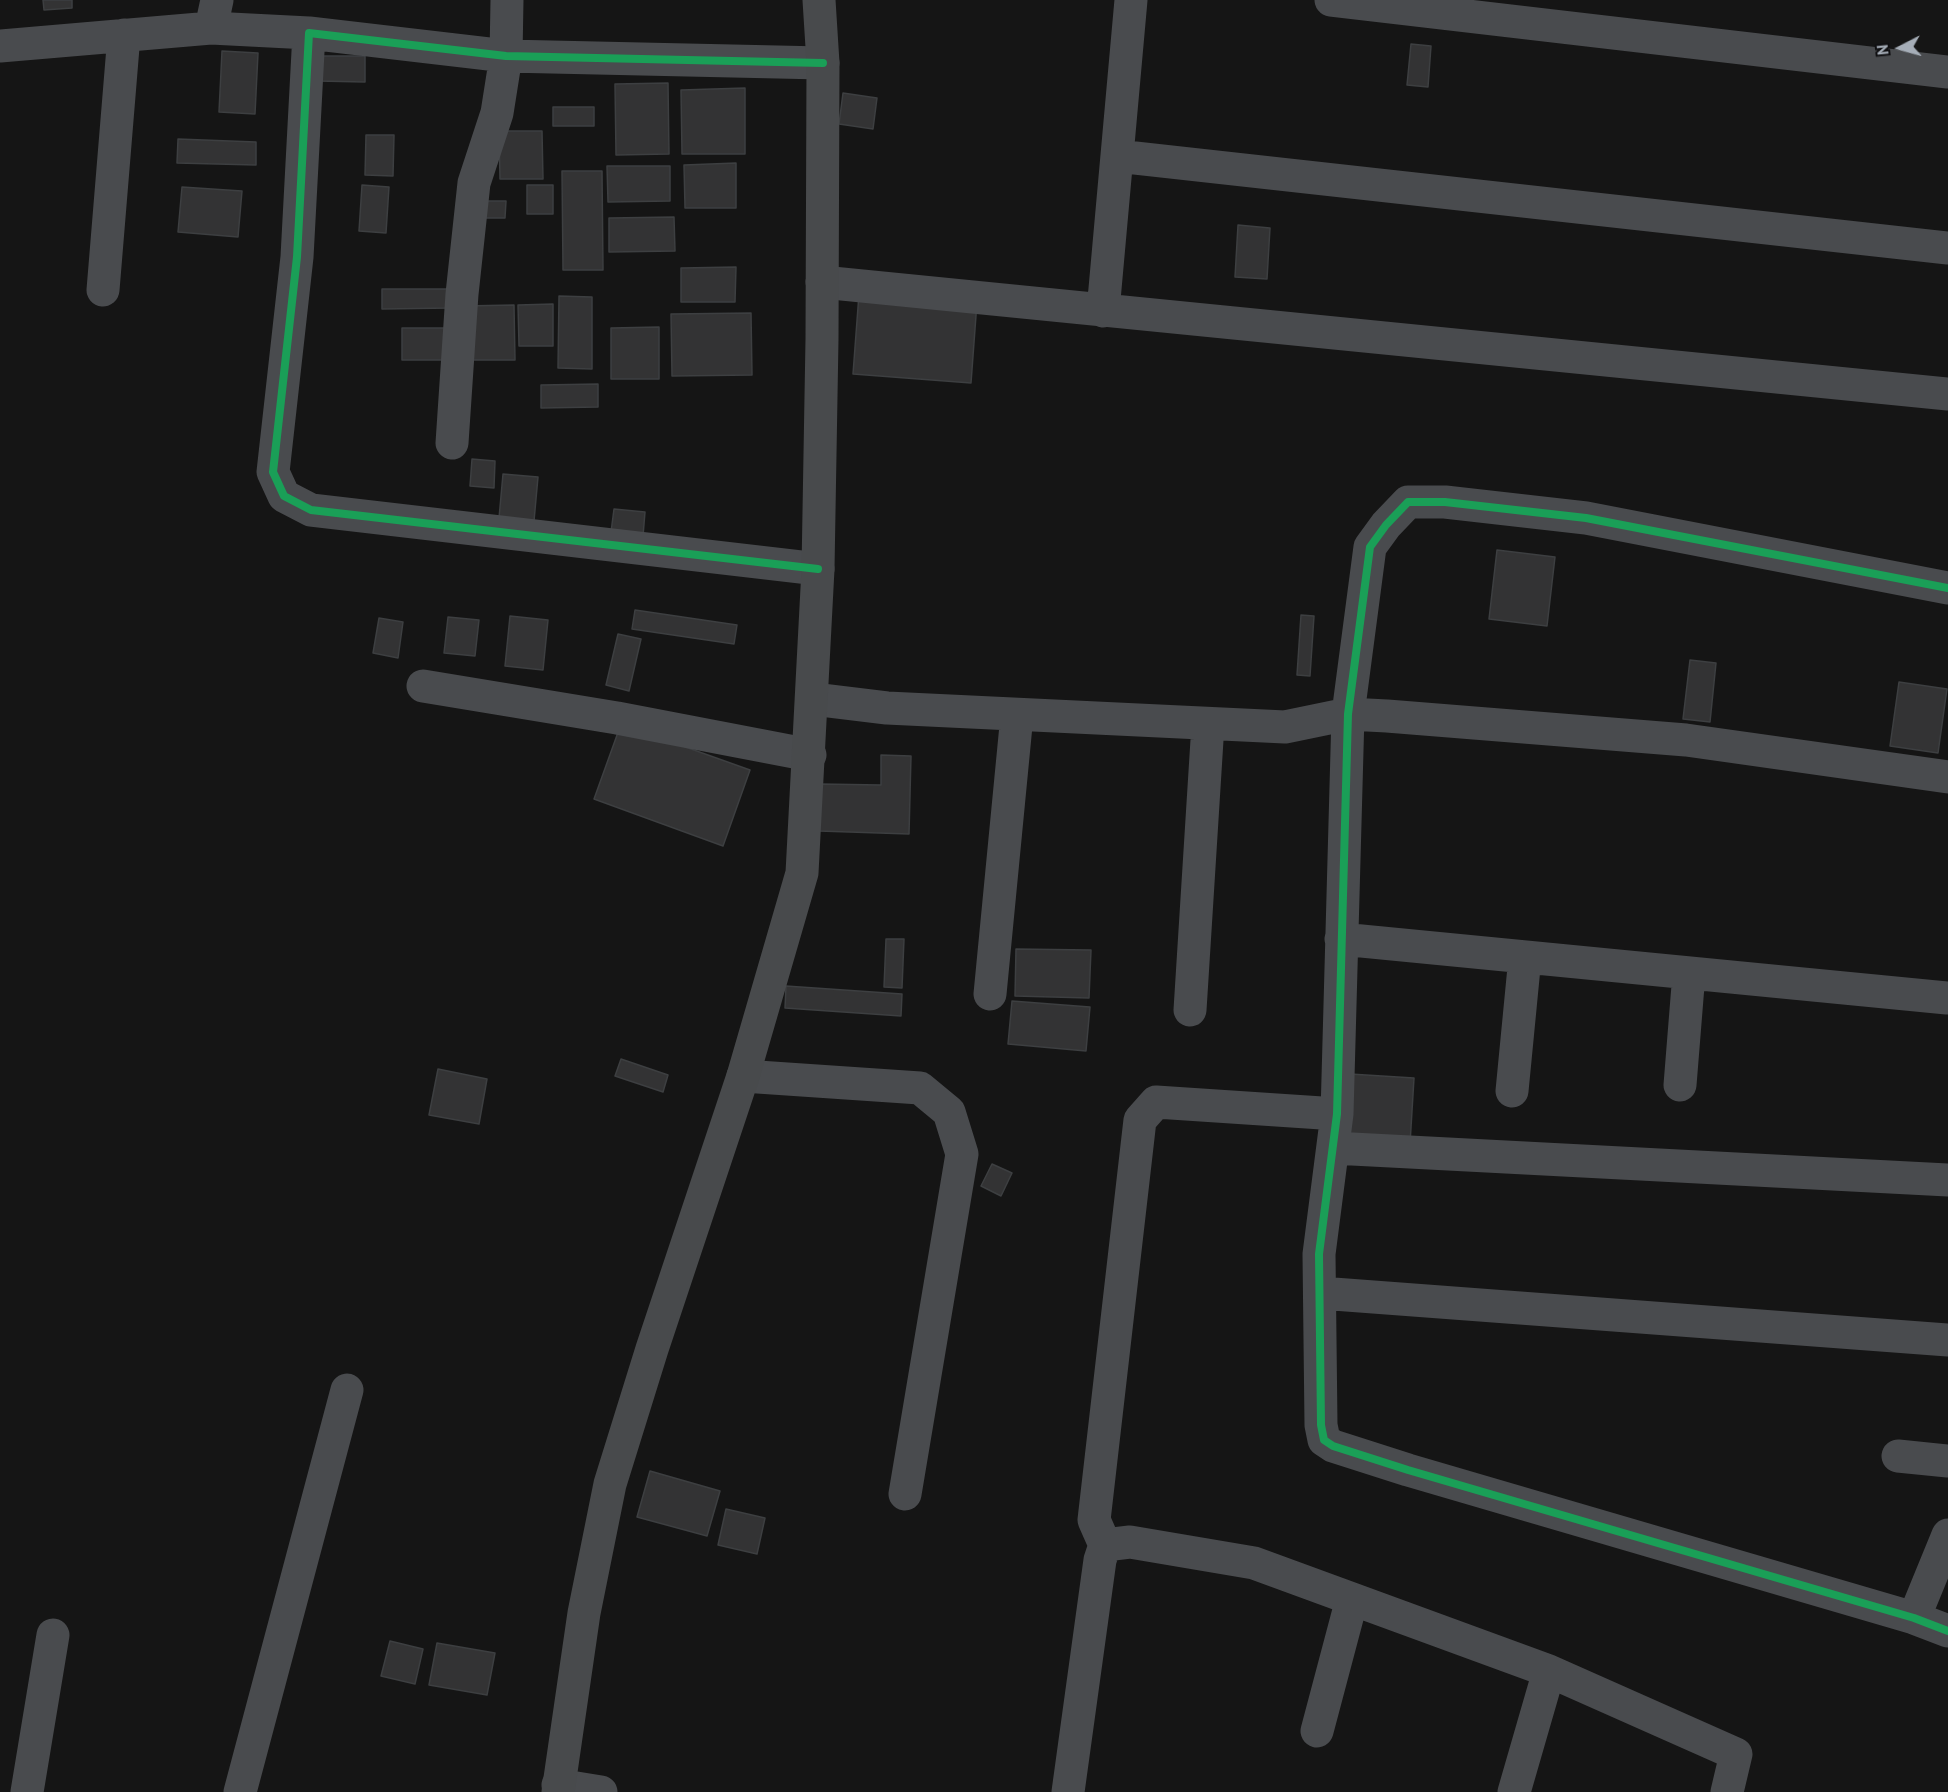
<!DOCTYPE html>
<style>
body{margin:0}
#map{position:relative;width:1948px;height:1792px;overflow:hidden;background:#151515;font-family:"PT Sans",sans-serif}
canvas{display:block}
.north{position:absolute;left:1870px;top:18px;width:60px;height:60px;-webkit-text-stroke:4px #0f0f11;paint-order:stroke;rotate:264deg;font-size:16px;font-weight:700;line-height:24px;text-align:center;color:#a5adb7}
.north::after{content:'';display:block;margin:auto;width:21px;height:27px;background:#a5adb7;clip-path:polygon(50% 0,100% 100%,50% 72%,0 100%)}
</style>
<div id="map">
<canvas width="1948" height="1792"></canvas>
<div class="north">N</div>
</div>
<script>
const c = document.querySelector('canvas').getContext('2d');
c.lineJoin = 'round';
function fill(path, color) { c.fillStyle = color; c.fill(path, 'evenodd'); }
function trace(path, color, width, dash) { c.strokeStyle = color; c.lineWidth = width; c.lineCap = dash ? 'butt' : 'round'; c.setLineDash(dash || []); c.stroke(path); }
const building = new Path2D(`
 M43,0H72V8L44,10Z
 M1411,44L1431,46L1428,87L1407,85Z
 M222,51L258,53L255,114L219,112Z
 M317,56H365V82L317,81Z
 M668,83L669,154L616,155L615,84Z
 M745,88V154H682L681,90Z
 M843,93L877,98L873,129L839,124Z
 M553,107H594V126H553Z
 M499,131H542L543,179H500Z
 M366,135H394L393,176L365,175Z
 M178,139L256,142V165L177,163Z
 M736,163V208H685L684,165Z
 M607,166H670V201L608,202Z
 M562,171H602L603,270H563Z
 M362,185L389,187L386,233L359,231Z
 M527,185H553V214H527Z
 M182,187L242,191L238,237L178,232Z
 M480,201H506L505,218H480Z
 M674,217L675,251L609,252V218Z
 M1238,225L1270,228L1267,279L1235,277Z
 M736,267L735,302H681V268Z
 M382,289H451V308L382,309Z
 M859,294L977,302L971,383L853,374Z
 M559,296L592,297V369L558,368Z
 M553,304V346H519L518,305Z
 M514,305L515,360H464L463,306Z
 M751,313L752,375L672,376L671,314Z
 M659,327V379H611V328Z
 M402,328H449V360H402Z
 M598,384V407L541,408V385Z
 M472,459L495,461L494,488L470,486Z
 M503,474L538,477L534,521L499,518Z
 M614,509L645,512L643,536L611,532Z
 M1497,550L1555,557L1547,626L1489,619Z
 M635,610L737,625L734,644L632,629Z
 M1301,615L1314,616L1310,676L1297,675Z
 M510,616L548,620L543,670L505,666Z
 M448,617L479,620L475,656L444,653Z
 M379,618L403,622L398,658L373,653Z
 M618,634L641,639L629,691L606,685Z
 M1690,660L1716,663L1710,722L1683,719Z
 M1899,682L1947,689L1938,753L1890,746Z
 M621,724L750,770L723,846L594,799Z
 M881,755L911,756L909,834L819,831L821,784L881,785Z
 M886,939H904L902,988L884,987Z
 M1016,949L1091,950L1089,998L1015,996Z
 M786,986L902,994L901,1016L785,1008Z
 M1012,1001L1090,1007L1086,1051L1008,1044Z
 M621,1059L668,1075L663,1092L615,1076Z
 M438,1069L487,1079L479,1124L429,1115Z
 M1350,1074L1414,1078L1410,1144L1346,1141Z
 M992,1164L1012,1173L1001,1196L981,1186Z
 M650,1471L720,1491L707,1536L637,1517Z
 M726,1509L765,1518L757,1554L718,1545Z
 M390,1641L423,1649L415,1684L381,1676Z
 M437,1643L495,1653L487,1695L429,1685Z`);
fill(building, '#333334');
trace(building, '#3d3f41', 1.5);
trace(new Path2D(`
 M1331,0L1948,72
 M211,28L217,0
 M0,46L211,28L309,33
 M1117,156L1948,248
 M822,282L1948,394
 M103,290L124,35
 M1103,311L1131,0
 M452,443L462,294L474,183L497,113L506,56L507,0
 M818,569L311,510L284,496L273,472L297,257L309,33L506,56L823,63
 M1948,588L1586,518L1445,502H1408L1386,525L1370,547L1348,714L1337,1114L1319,1254L1321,1425L1324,1440L1333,1446L1408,1470L1914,1618L1948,1631
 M423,686L617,718L810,755
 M813,699L887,708L1285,727L1348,714L1387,716L1686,740L1948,777
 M1341,939L1947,998
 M990,994L1017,715
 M1190,1010L1208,724
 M743,1076L920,1088L949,1112L962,1154L905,1494
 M1680,1085L1689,973
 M1512,1091L1525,957
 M1333,1148L1948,1180
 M1320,1293L1948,1340
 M1898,1456L1948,1461
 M1105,1545L1094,1520L1140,1120L1156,1102L1337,1114
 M1914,1618L1948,1535
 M1317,1731L1352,1599
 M558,1785L601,1792
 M27,1792L53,1635
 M240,1792L347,1390
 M1068,1792L1100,1560L1105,1545L1130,1542L1254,1563L1549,1671L1736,1754L1727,1792
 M1514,1792L1549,1671`), '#494b4e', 33);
trace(new Path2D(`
 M558,1792L584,1613L610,1484L652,1349L743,1076L802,873L818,569L822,339L823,63L819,0`), '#484a4c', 33);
trace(new Path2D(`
 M818,569L311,510L284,496L273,472L297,257L309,33L506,56L823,63
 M1948,588L1586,518L1445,502H1408L1386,525L1370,547L1348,714L1337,1114L1319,1254L1321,1425L1324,1440L1333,1446L1408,1470L1914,1618L1948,1631`), '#1a9f57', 8);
</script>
